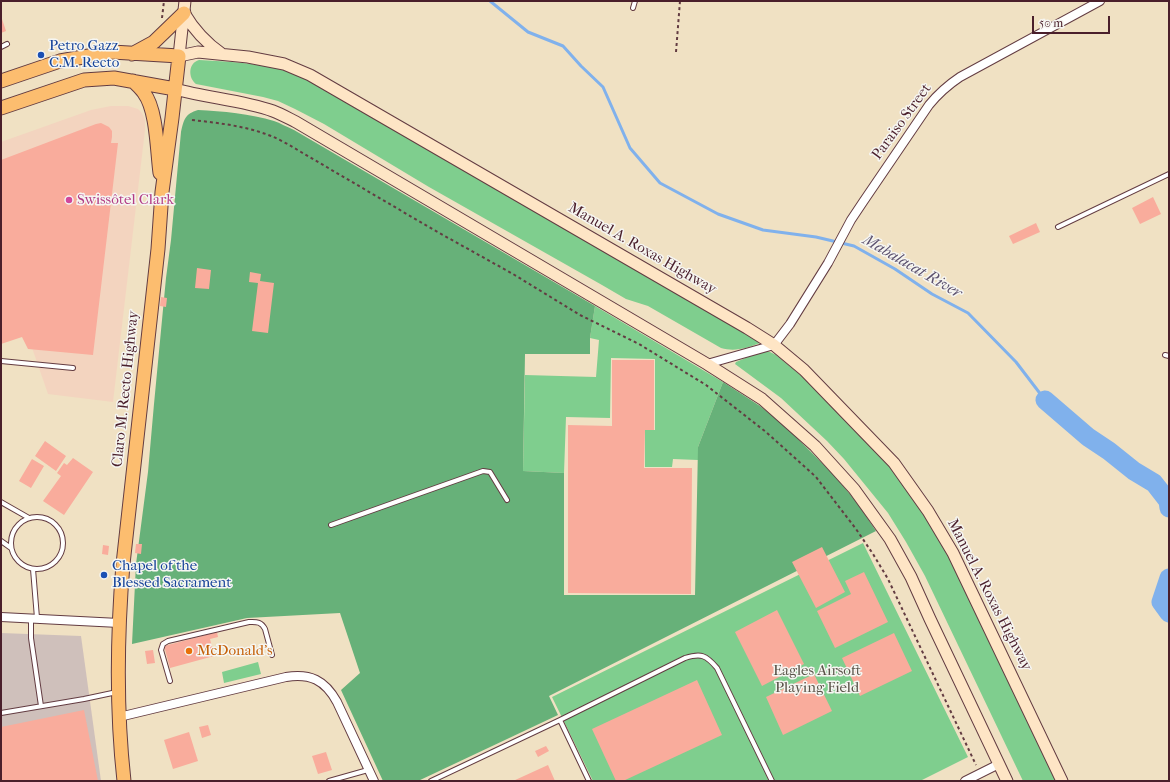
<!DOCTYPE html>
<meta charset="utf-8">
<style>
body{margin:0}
#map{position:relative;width:1170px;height:782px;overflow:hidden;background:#f0e1c3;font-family:"IM FELL French Canon",serif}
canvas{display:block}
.frame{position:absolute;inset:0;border:2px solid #4a1f2b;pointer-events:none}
.scale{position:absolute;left:1032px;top:16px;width:78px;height:18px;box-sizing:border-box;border:2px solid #4a1f2b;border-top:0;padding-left:5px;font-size:12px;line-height:14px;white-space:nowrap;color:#4a1f2b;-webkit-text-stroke:3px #f6f6f2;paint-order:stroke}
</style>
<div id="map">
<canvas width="1170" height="782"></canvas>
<div class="frame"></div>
<div class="scale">50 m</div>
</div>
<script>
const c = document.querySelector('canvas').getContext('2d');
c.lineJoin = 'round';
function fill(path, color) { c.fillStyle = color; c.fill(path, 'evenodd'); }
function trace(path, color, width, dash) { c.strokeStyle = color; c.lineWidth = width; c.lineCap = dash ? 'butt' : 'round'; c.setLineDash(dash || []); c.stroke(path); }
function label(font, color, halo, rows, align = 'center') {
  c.font = font + ' "IM FELL French Canon",serif'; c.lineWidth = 3; c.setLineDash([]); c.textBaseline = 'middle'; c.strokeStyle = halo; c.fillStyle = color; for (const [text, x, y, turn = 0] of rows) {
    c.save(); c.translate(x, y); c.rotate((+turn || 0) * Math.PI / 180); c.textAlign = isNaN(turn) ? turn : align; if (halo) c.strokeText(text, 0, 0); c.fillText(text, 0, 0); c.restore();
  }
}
fill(new Path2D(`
 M111,106H128L138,109L142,113L145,120V130L113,402L48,394L1,258V142L91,110Z`), '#f3d4bf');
fill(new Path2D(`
 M1,633L81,636L101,781H1Z`), '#cfc0bb');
fill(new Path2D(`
 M199,60C234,62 266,63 299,75L742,331L760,343C747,348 735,352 721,348L648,306L626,299L602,285L429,187L324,124L295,109L278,101L263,97L196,84C188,78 188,63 199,60Z
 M595,306L723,382L698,447V460L673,459L672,467H645V430H655V359L611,358L610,418L566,417L564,473L523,471L525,375L596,377L599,340L590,338Z
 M764,351L770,352L776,355L810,383L889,463L932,525L954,565L1057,781H1023L925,576L906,542L888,513L844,459L827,441L781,398L735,364L736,362L755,354Z
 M863,543L968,757L920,781H593L552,697Z
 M258,662L261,674L224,683L222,672Z`), '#7fce8e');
fill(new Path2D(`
 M198,110C222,111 251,114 274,121C280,123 287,127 294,130L595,306L590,338V354H525L523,471L564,473V595H695L698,447L723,382L760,406L784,425L835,476L858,504L876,531L549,696L558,715L418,781H383L341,690L360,673L340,613L247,618L132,644L136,564L148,472L154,404L166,278L171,240L181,132C184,119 185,114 198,110Z`), '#67b179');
trace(new Path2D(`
 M490,1L528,32L563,46L581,66L603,87L630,148L660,183L718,214L763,230L816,237L854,246L895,269L932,294L968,313L1016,362L1045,400`), '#80b1ec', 3);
trace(new Path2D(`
 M1045,400L1088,437L1109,451L1134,471L1154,483L1168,501L1169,508
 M1169,578L1161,602L1169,613`), '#80b1ec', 19);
fill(new Path2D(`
 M1,16L6,31L1,33Z
 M101,123L109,127L112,131V137L111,143H118L93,355L28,349L22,337L1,344V160L96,124Z
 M1153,197L1161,214L1140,224L1132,208Z
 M1036,223L1040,232L1013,244L1009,236Z
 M197,268L211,270L209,289L195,288Z
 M250,272L261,274L260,281L274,283L268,333L252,331L258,283L249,282Z
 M161,297L167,298L166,307L160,306Z
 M612,360H654V430H645L644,468H692L691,594L568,593V425L612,426Z
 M45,441L66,456L56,471L35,456Z
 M73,458L93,472L64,515L43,501L61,476L57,473L64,463L67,465Z
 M32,459L44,466L31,488L19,481Z
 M136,544H142L141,554L135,553Z
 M103,545L109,546L108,555L102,554Z
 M822,547L845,592L816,608L792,562Z
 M864,572L888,622L835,648L817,611L851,594L845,581Z
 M777,610L804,664L762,686L735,632Z
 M217,632L218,637L210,639L214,656L170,668L164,646Z
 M894,633L912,671L860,696L842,658Z
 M153,650L155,663L147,664L145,651Z
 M814,674L832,711L783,735L766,697Z
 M697,680L722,735L623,781H616L592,729Z
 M84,710L98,781H1V727Z
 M208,725L211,735L202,738L199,727Z
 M189,732L198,761L173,769L164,740Z
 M546,746L549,751L538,757L535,751Z
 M326,752L332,770L318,774L312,756Z
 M548,765L555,781H513Z`), '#f9ac9c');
const lane = new Path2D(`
 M633,8L635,1
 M1,47L7,44
 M1058,227L1169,174
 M1165,355L1169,356
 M1,361L73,368
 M1,502L29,518
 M11 543a26 26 0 1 1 52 0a26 26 0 1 1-52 0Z
 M331,525L483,471L490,472L507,500
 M1,541L11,548
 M33,569L37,618
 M31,619V638L41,706
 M170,681L161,650L163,644L168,641L249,622C256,622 261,621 265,629L272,655
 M1,713L84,699L117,692
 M560,720L685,658C701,653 706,655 717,668L772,781
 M329,781L368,770
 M431,781L560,720L589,781`);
const street = new Path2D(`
 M707,364L774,345L790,324L828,263L851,220L863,202L929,105C938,94 948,85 960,77L1100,1
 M1,617L119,623
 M119,717L286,677C310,673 325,680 337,702L374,781
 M965,781L999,764`);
const secondary = new Path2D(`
 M185,1L179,56L198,52L248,57L284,64L310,75L747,328L774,345L804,370L894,463L928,511L953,553L1062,781
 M184,13C194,30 206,43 222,54
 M175,89C207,98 242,100 273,111C281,114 288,118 296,122L707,364L762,399L815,446L854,489L890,539L911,577L930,619L1007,781`);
const primary = new Path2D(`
 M132,54L154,42L184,13
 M1,81L60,61L112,52L179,56L172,118L162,192L158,249L123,564C117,637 116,709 124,781
 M133,81C137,85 141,88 144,93C157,110 157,151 160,173
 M1,108L84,80L114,78L175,89`);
trace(lane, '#633c42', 6);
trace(street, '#633c42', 10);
trace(secondary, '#633c42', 13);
trace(primary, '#633c42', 15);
trace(new Path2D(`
 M162,18L164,1
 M676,52L680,1
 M192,120C219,123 246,126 271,136C281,140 291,146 301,152L434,230L513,274L580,315L639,344L706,385L766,432L816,477L856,529L873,554L888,579L976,765`), '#633c42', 2, [3, 3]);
trace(lane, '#fff', 4);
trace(street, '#fff', 8);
trace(secondary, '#fee5c5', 11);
trace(primary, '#fcbd6f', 13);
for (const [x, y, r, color] of [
 [41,55,4,"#1a4fb4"],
 [69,200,4,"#d1479c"],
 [104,575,4,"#1a4fb4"],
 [189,651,4,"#e8710a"]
]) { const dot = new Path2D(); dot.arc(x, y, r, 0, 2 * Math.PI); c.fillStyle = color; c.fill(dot); trace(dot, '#f6f6f2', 1.5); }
label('15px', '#164399', '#f6f6f2', [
 ["Petro Gazz",49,46],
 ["C.M. Recto",49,63],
 ["Chapel of the",112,566],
 ["Blessed Sacrament",112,583]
], 'left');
label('15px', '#4a1f2b', '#f6f6f2', [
 ["Paraiso Street",902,122,-54],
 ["Manuel A. Roxas Highway",642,249,30],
 ["Claro M. Recto Highway",126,389,-84],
 ["Manuel A. Roxas Highway",989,595,63]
]);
label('15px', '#b23c85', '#f6f6f2', [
 ["Swissôtel Clark",77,200]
], 'left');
label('15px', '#c56008', '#f6f6f2', [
 ["McDonald's",197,651]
], 'left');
label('15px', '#5a5449', '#f6f6f2', [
 ["Eagles Airsoft",817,671],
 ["Playing Field",817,688]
]);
label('italic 16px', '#5d526f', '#f6f6f2', [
 ["Mabalacat River",912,267,30]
]);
</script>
